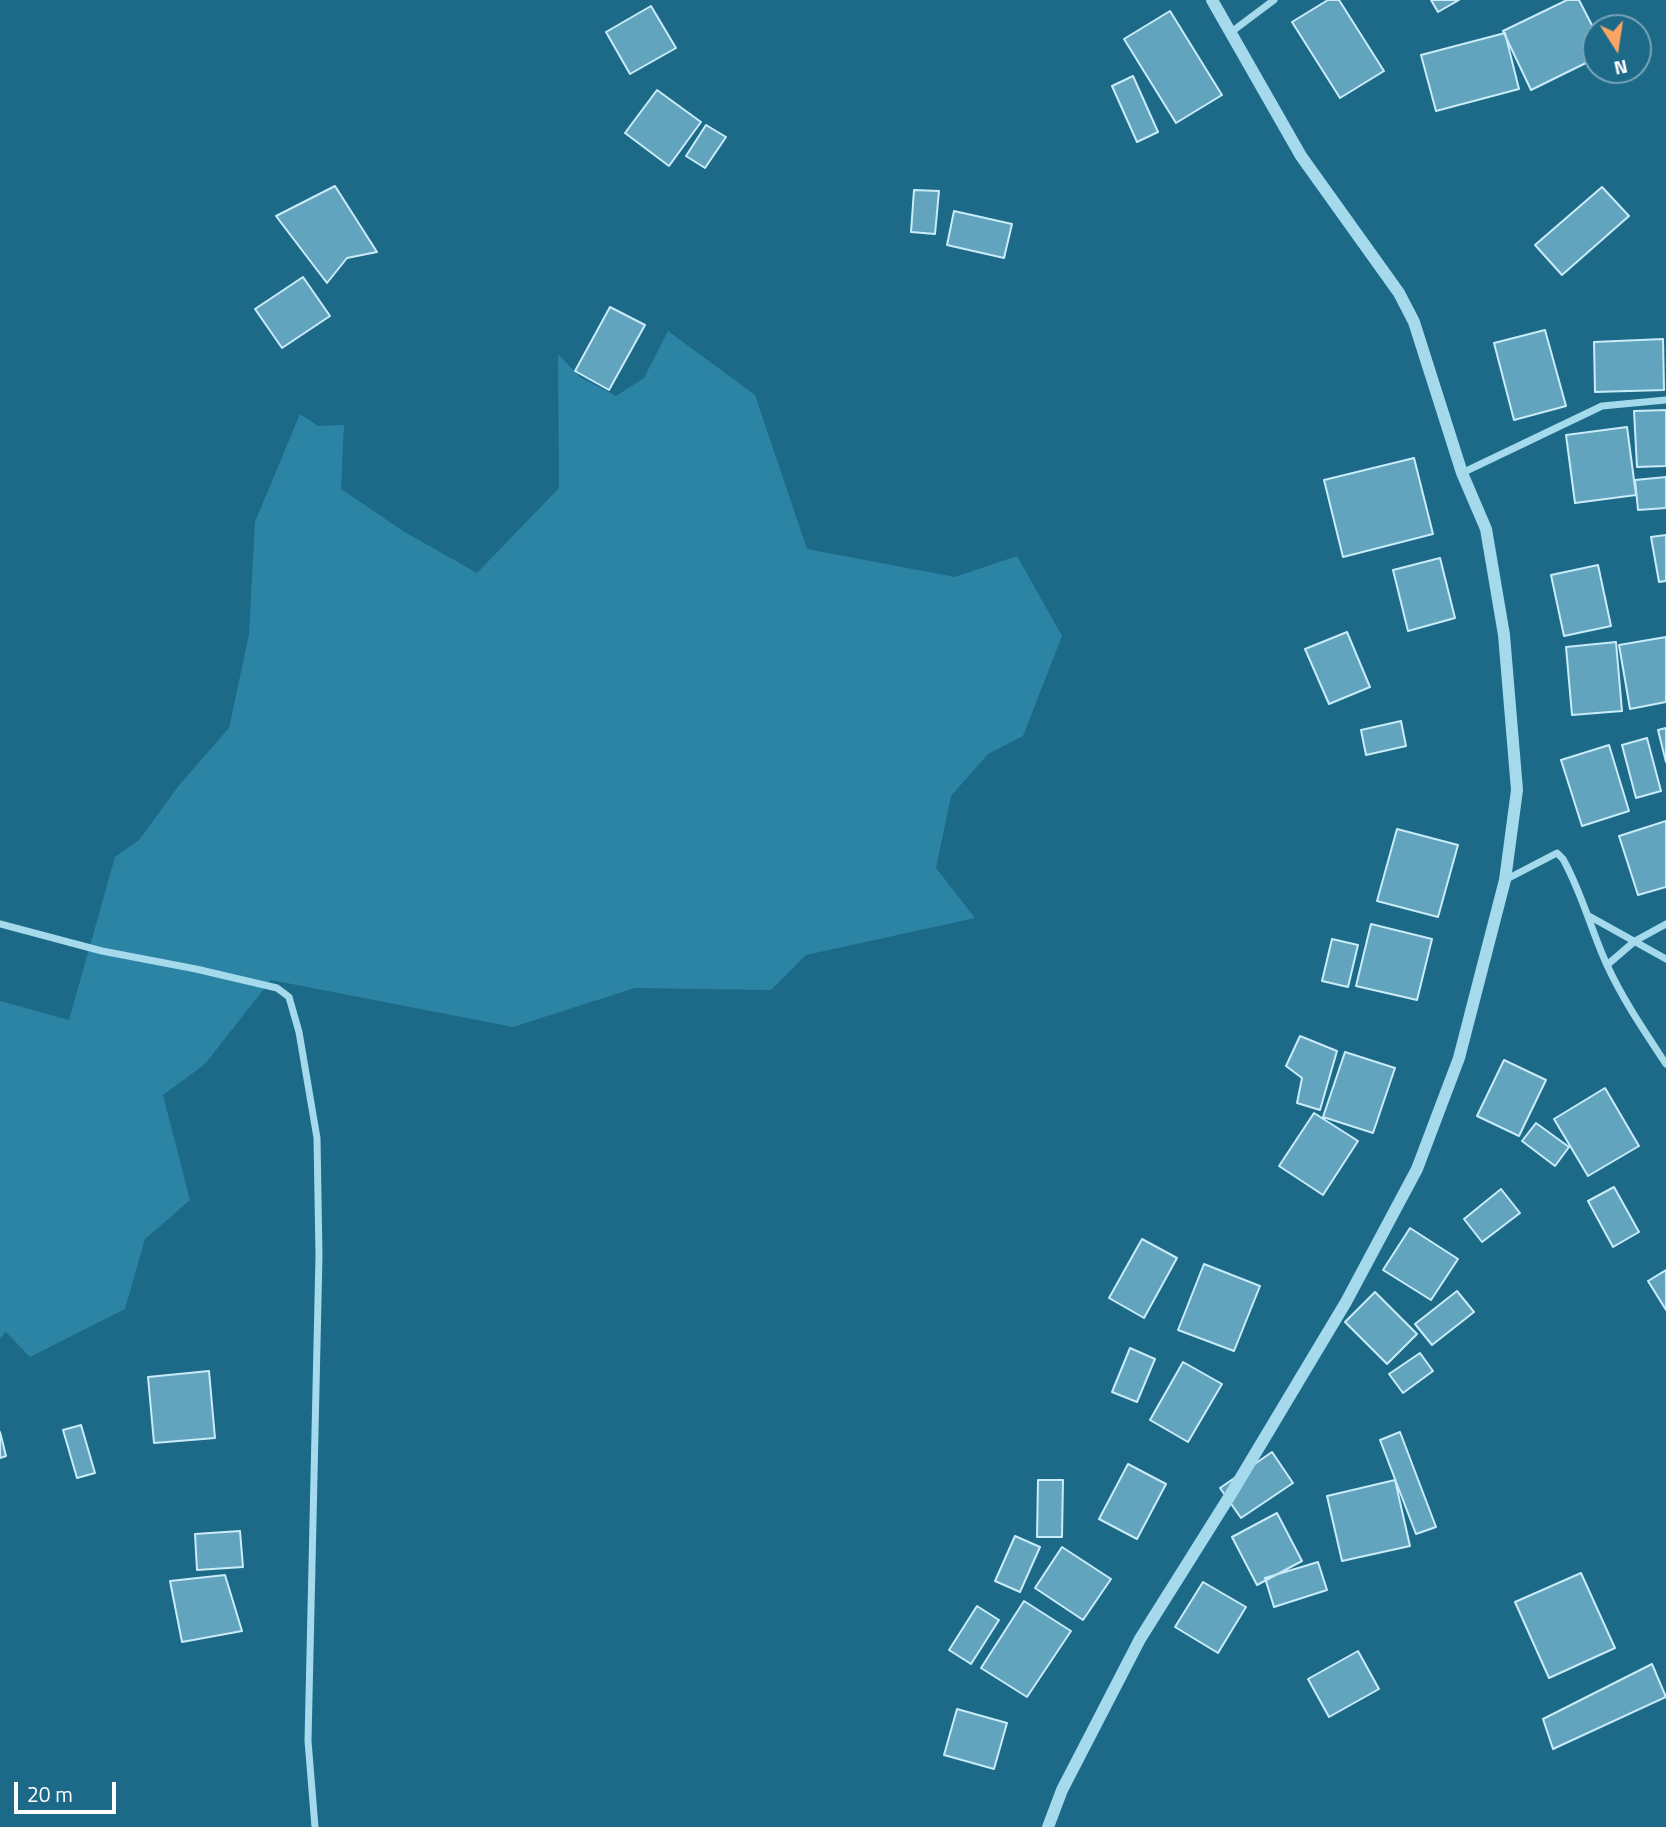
<!DOCTYPE html>
<style>
body{margin:0}
#map{position:relative;width:1666px;height:1827px;overflow:hidden;background:#1c6988;font-family:"Titillium Web",sans-serif}
canvas{display:block}
.north{position:absolute;left:1582px;top:14px;width:70px;height:70px;box-sizing:border-box;background:#1c6988;border:2px solid #77a5b8;border-radius:50%;rotate:168deg;font-size:19px;font-weight:700;line-height:28px;text-align:center;color:#fff}
.north::after{content:'';display:block;margin:auto;width:24px;height:32px;background:#fca563;clip-path:polygon(50% 0,100% 100%,50% 72%,0 100%)}
.scale{position:absolute;left:14px;top:1782px;width:102px;height:32px;box-sizing:border-box;border:4px solid #fff;border-top:0;padding-left:9px;font-size:21px;line-height:24px;white-space:nowrap;color:#fff;-webkit-text-stroke:5px #1c6988;paint-order:stroke}
</style>
<div id="map">
<canvas width="1666" height="1827"></canvas>
<div class="north">N</div>
<div class="scale">20 m</div>
</div>
<script>
const c = document.querySelector('canvas').getContext('2d');
c.lineJoin = 'round';
function fill(path, color) { c.fillStyle = color; c.fill(path, 'evenodd'); }
function trace(path, color, width, dash) { c.strokeStyle = color; c.lineWidth = width; c.lineCap = dash ? 'butt' : 'round'; c.setLineDash(dash || []); c.stroke(path); }
fill(new Path2D(`
 M668,331L755,395L807,549L955,577L1017,556L1062,636L1023,736L988,754L951,796L936,868L975,918L806,955L771,990L635,988L513,1027L271,980L205,1064L163,1095L190,1200L145,1239L125,1309L30,1357L6,1332L0,1338V1001L69,1020L115,857L139,840L180,784L229,728L249,634L255,522L300,414L318,426L344,425L341,489L403,531L477,573L559,488L558,354L580,377L616,396L644,378Z`), '#2c84a5');
const building = new Path2D(`
 M1328,0H1339L1384,71L1340,98L1292,22Z
 M1431,0H1459L1438,12Z
 M1567,0H1579L1596,33V58L1531,90L1503,31Z
 M651,6L676,48L630,74L606,32Z
 M1170,11L1222,95L1176,123L1124,39Z
 M1505,33L1519,89L1436,111L1421,55Z
 M1133,76L1158,132L1137,142L1112,86Z
 M657,90L701,122L669,166L625,133Z
 M706,125L726,137L705,168L686,156Z
 M335,186L377,252L347,258L327,283L276,216Z
 M1602,187L1629,216L1562,275L1535,245Z
 M914,190L939,191L935,234L911,232Z
 M954,211L1012,224L1004,258L947,245Z
 M303,277L330,316L282,348L255,309Z
 M610,307L645,325L609,390L575,371Z
 M1545,330L1566,406L1514,420L1494,343Z
 M1663,339L1664,390L1595,392L1594,342Z
 M1666,410V466L1637,467L1634,411Z
 M1627,427L1636,495L1575,503L1566,435Z
 M1414,458L1433,534L1343,557L1324,480Z
 M1666,477V508L1638,510L1635,480Z
 M1666,535V581L1659,582L1651,537Z
 M1440,558L1455,618L1408,631L1393,570Z
 M1598,565L1611,626L1564,636L1551,575Z
 M1347,632L1370,687L1329,704L1305,649Z
 M1666,637V702L1630,709L1619,645Z
 M1616,642L1622,711L1572,715L1566,647Z
 M1401,721L1406,746L1366,755L1361,730Z
 M1666,728V762L1658,730Z
 M1647,738L1661,791L1636,798L1622,745Z
 M1609,745L1629,811L1582,826L1561,760Z
 M1666,821V887L1638,895L1619,836Z
 M1397,829L1458,845L1438,917L1377,901Z
 M1371,924L1432,939L1417,1000L1356,986Z
 M1332,939L1358,945L1348,987L1322,981Z
 M1300,1036L1337,1051L1320,1110L1297,1103L1302,1078L1286,1066Z
 M1345,1052L1395,1068L1373,1133L1323,1117Z
 M1504,1060L1546,1080L1519,1136L1477,1116Z
 M1605,1088L1639,1146L1588,1176L1554,1119Z
 M1314,1113L1358,1141L1323,1195L1279,1166Z
 M1536,1123L1569,1147L1555,1166L1522,1141Z
 M1614,1187L1639,1232L1613,1247L1588,1201Z
 M1501,1189L1520,1213L1482,1242L1464,1219Z
 M1410,1228L1458,1259L1431,1300L1383,1270Z
 M1142,1239L1177,1258L1144,1318L1109,1298Z
 M1204,1264L1260,1286L1234,1351L1178,1330Z
 M1666,1270V1310L1648,1281Z
 M1457,1291L1474,1312L1432,1345L1415,1324Z
 M1375,1292L1417,1334L1387,1364L1345,1322Z
 M1130,1348L1155,1359L1137,1402L1112,1392Z
 M1420,1353L1433,1371L1403,1393L1389,1374Z
 M1183,1362L1222,1384L1188,1442L1150,1420Z
 M209,1371L215,1438L154,1443L148,1377Z
 M81,1425L95,1473L77,1478L63,1430Z
 M0,1432L6,1456L0,1458Z
 M1400,1432L1436,1527L1416,1534L1380,1440Z
 M1272,1452L1293,1483L1241,1518L1220,1488Z
 M1128,1464L1166,1484L1137,1539L1099,1519Z
 M1038,1480H1063L1062,1537H1037Z
 M1395,1480L1410,1546L1342,1561L1327,1496Z
 M1277,1513L1302,1561L1257,1585L1232,1537Z
 M240,1531L243,1567L197,1570L195,1534Z
 M1015,1536L1040,1547L1020,1592L995,1581Z
 M1062,1547L1111,1579L1083,1620L1035,1588Z
 M1318,1562L1327,1590L1274,1607L1265,1578Z
 M1581,1573L1615,1648L1549,1678L1515,1602Z
 M225,1575L242,1631L182,1642L170,1581Z
 M1203,1582L1246,1607L1218,1653L1175,1627Z
 M1024,1601L1071,1631L1027,1697L981,1668Z
 M977,1606L999,1620L971,1664L949,1650Z
 M1358,1651L1379,1689L1329,1717L1308,1679Z
 M1652,1664L1666,1697L1553,1749L1543,1719Z
 M957,1709L1007,1723L994,1769L944,1755Z`);
fill(building, '#62a4bd');
trace(building, '#caecf9', 2);
trace(new Path2D(`
 M1230,33L1274,0
 M1462,473L1602,406L1666,400
 M1505,880L1557,853L1563,859C1582,893 1591,930 1607,965C1623,1000 1645,1032 1666,1064
 M1589,916L1666,959
 M0,924L102,951L196,969L277,988L289,997L299,1032L317,1138L319,1256L308,1741L315,1827
 M1607,965L1635,941L1666,924`), '#a5d9ec', 7);
trace(new Path2D(`
 M1048,1827L1062,1790L1140,1639L1231,1494L1346,1302L1417,1169L1459,1058L1505,880L1517,790L1504,635L1486,529L1462,473L1414,322L1399,293L1301,156L1212,0`), '#a5d9ec', 12);
</script>
